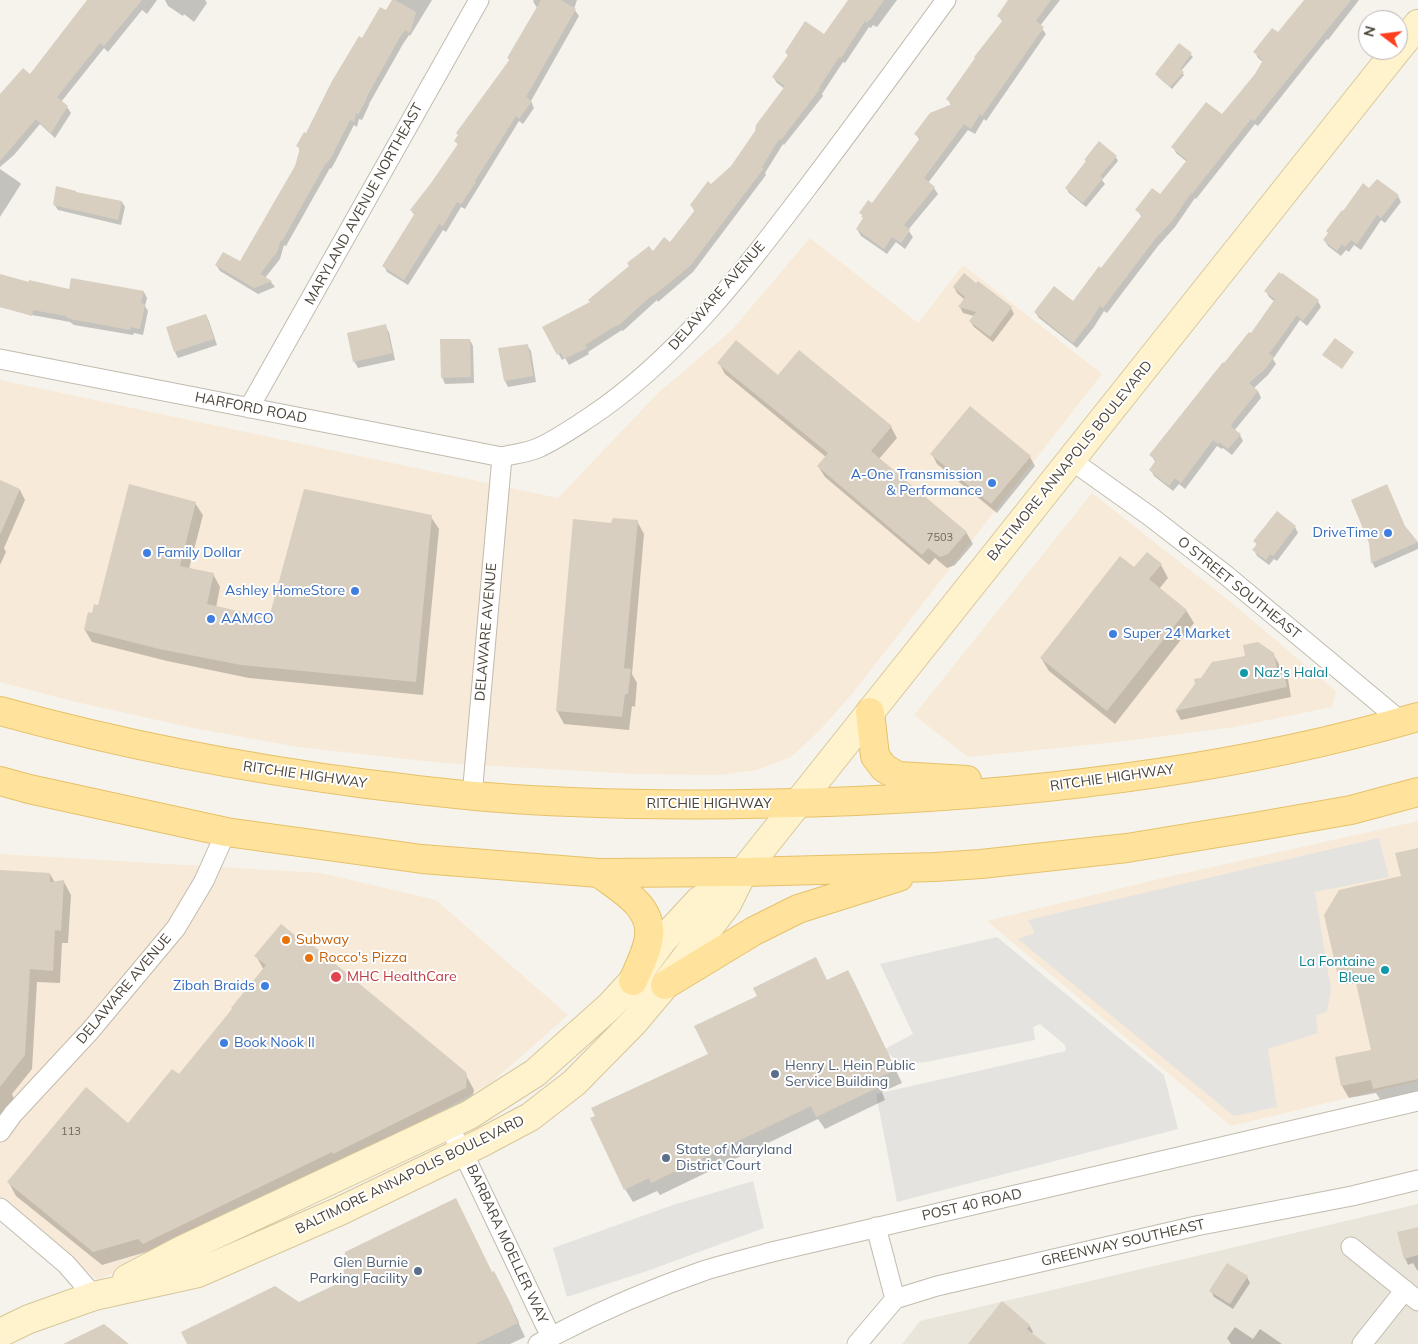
<!DOCTYPE html>
<style>
body{margin:0}
#map{position:relative;width:1418px;height:1344px;overflow:hidden;background:#f6f3ec;font-family:Mulish,sans-serif}
canvas{display:block}
.north{position:absolute;left:1358px;top:10px;width:50px;height:50px;box-sizing:border-box;background:#fff;border:1px solid #b7b4b0;border-radius:50%;rotate:285deg;font-size:14px;font-weight:700;line-height:20px;text-align:center;color:#4b4439}
.north::after{content:'';display:block;margin:auto;width:18px;height:22px;background:#fc3f1d;clip-path:polygon(50% 0,100% 100%,50% 72%,0 100%)}
</style>
<div id="map">
<canvas width="1418" height="1344"></canvas>
<div class="north">N</div>
</div>
<script>
const c = document.querySelector('canvas').getContext('2d');
c.lineJoin = 'round';
function fill(path, color) { c.fillStyle = color; c.fill(path, 'evenodd'); }
function trace(path, color, width, dash) { c.strokeStyle = color; c.lineWidth = width; c.lineCap = dash ? 'butt' : 'round'; c.setLineDash(dash || []); c.stroke(path); }
function label(font, color, halo, rows, align = 'center') {
  c.font = font + ' Mulish,sans-serif'; c.lineWidth = 4; c.setLineDash([]); c.textBaseline = 'middle'; c.strokeStyle = halo; c.fillStyle = color; for (const [text, x, y, turn = 0] of rows) {
    c.save(); c.translate(x, y); c.rotate((+turn || 0) * Math.PI / 180); c.textAlign = isNaN(turn) ? turn : align; if (halo) c.strokeText(text, 0, 0); c.fillText(text, 0, 0); c.restore();
  }
}
fill(new Path2D(`
 M1418,1204V1344H902L920,1321Z`), '#eae5da');
fill(new Path2D(`
 M810,238L918,323L963,265L1102,374L852,694L820,730L791,757L757,770L720,775L635,774L443,763L298,747L188,727L72,701L0,682V380L558,498L658,393L732,330Z
 M1092,493L1233,604L1336,691L1332,707L1234,727L1126,741L968,757L914,715Z
 M1418,821V1081L1231,1126L987,921L1163,878Z
 M0,854L321,873L436,900L568,1015L491,1083L386,1142L98,1280L0,1202Z`), '#f7ead8');
fill(new Path2D(`
 M1379,838L1389,877L1315,892L1331,990L1327,1011L1316,1016L1318,1033L1268,1049L1277,1107L1234,1116L1018,939L1035,933L1028,920Z
 M997,937L1164,1075L1178,1129L897,1202L876,1094L1066,1051L1065,1045L1040,1024L1033,1027L1035,1040L926,1062L902,1064L883,1050L913,1034L880,964Z
 M753,1181L764,1228L650,1270L567,1297L553,1248L673,1205Z`), '#e5e3e0');
fill(new Path2D(`
 M89,0H157L147,14L142,10L108,52L104,48L61,102L67,107L71,113L55,138L40,124L14,155L0,167V96L30,76Z
 M165,0H205L207,3L194,22L184,14L183,16L168,6Z
 M394,0H432L410,36L409,35L403,44L369,104V105L362,120L359,119L357,127L354,125L335,162L331,169L330,168L286,246L284,245L280,259L265,278L271,282L275,287L258,294L220,271L216,265L240,263L296,167L300,151L298,146L307,135L362,39L387,12Z
 M534,0H577L574,9L579,16L531,101L534,108L523,124L519,121L465,209L461,207L446,232L443,230L408,285L387,272L384,266L415,216L411,210L432,184L458,145L456,141L510,61L508,58L537,8L533,1Z
 M850,0H897L877,27L873,25L871,28L869,27L845,63L843,62L822,94L823,96L784,145L783,144L765,173L766,175L693,272L658,302L657,300L623,331L622,330L588,352L589,354L569,365L565,358L562,360L544,328L591,303L653,253L671,243L695,212L691,205L731,167L785,89L777,83L773,77L788,56L786,52L824,35Z
 M1011,0H1060L1040,26L1046,34L986,121L984,119L975,134L968,130L928,183L934,188L938,194L908,230L913,237L905,249L896,242L887,254L861,236L857,229L864,219L861,213L872,205L920,141L916,134L951,105L948,99L1003,23L999,16Z
 M1305,0H1359L1328,40L1327,39L1258,126L1255,124L1196,199L1195,198L1175,227L1158,246L1107,313L1104,311L1094,327L1077,348L1039,318L1035,312L1073,302L1101,269L1142,217L1137,210L1160,196L1187,162L1176,153L1173,147L1223,116L1256,75L1263,62L1258,58L1255,52L1278,34Z
 M1180,45L1193,57L1181,71L1184,75L1172,89L1158,77Z
 M1116,157L1118,161L1102,180L1105,184L1086,207L1069,193L1066,188Z
 M0,169L19,182L21,184L0,217Z
 M1370,190L1398,196L1401,202L1385,223L1381,220L1361,250L1354,245L1349,252L1346,250L1341,256L1328,246L1324,240L1343,212Z
 M76,193L122,202L125,207L121,225L58,210L54,204Z
 M0,275L30,283L70,290L144,292L147,298L145,306L148,311L143,335L134,333L133,335L74,325L70,322L32,315L0,307Z
 M954,287L1011,308L1014,314L993,342L974,327L970,321L974,316L963,313L960,307L965,300L957,293Z
 M1266,291L1318,301L1321,307L1307,326L1300,320L1273,359L1276,364L1268,375L1254,388L1258,391L1261,398L1234,431L1240,435L1243,441L1232,455L1223,448L1222,449L1217,446L1185,489L1179,484L1173,491L1154,476L1151,470L1156,463L1151,455L1224,365L1251,335L1275,302L1269,297Z
 M206,315L209,321L217,345L178,358L175,352Z
 M385,326L389,332L395,360L358,368L354,361Z
 M470,340L473,346L474,383L445,384L442,377Z
 M527,345L531,351L536,382L508,387L505,381Z
 M719,363L779,377L891,427L897,438L879,459L966,532L973,544L955,565L947,568L935,558L929,565L825,477L818,466L826,457L725,374Z
 M932,454L1030,457L1035,466L997,513L937,464Z
 M0,481L20,490L25,500L4,548L6,552L0,565Z
 M195,503L203,515L189,569L213,574L220,587L216,608L270,620L431,517L439,529L423,695L249,678L167,661L92,642L85,630L93,615Z
 M637,521L644,534L632,674L637,683L635,707L632,706L629,730L564,724L557,711L612,524Z
 M1295,527L1298,533L1277,561L1274,559L1269,565L1257,556L1254,550L1257,545L1255,541Z
 M1406,529L1418,543V549L1375,568L1372,562Z
 M1161,565L1168,578L1159,589L1186,610L1194,623L1115,724L1049,671L1041,658L1134,569Z
 M1273,654L1279,664L1280,669H1282L1288,679L1291,697L1181,720L1176,711L1201,679Z
 M1418,849V1093L1382,1102L1376,1093L1349,1098L1342,1086L1372,1051L1357,983L1346,984L1338,971L1402,877Z
 M0,871L50,874L55,883L64,882L71,895L68,943H62L60,983L37,982L32,1069L12,1094L14,1099L0,1117Z
 M256,956L465,1073L474,1090L472,1101L151,1256L146,1252L102,1265L16,1196L9,1183L128,1124L179,1076L264,970Z
 M848,971L855,984L902,1083L882,1092L885,1100L825,1129L818,1119L660,1195L657,1191L633,1202L625,1189L709,1055L827,981Z
 M1418,1228V1270H1417L1413,1263L1408,1265L1405,1258Z
 M494,1272L519,1322V1324L525,1337L510,1344H188L299,1303Z
 M1247,1277L1250,1283L1233,1309L1214,1297L1211,1291Z
 M1029,1325L1033,1332L1031,1334L1044,1344H969Z
 M1235,1327L1253,1339L1260,1329L1282,1344H1231L1227,1338Z`), '#0003');
fill(new Path2D(`
 M87,0H142L104,46L100,43L57,97L68,106L51,133L36,119L0,161V94L23,68L30,74Z
 M392,0H395L416,12L410,33L405,30L400,37L366,98H367L358,115L356,113L354,122L350,120L332,156L327,163H326L282,241L281,240L277,252L260,274L272,281L254,288L215,265L223,252L240,261L295,166L300,148L296,146L304,132L306,133L332,81L359,36L362,38L380,7L386,10Z
 M541,0H561L576,9L526,97L532,101L519,119L516,116L475,181L476,182L461,204L457,202L443,226L439,224L404,280L382,266L415,213L410,210L431,183L458,144L454,141L458,135L456,133L510,59L507,58Z
 M848,0H884L870,20H869L867,23L865,21L841,58L839,57L819,88L820,89L781,140L779,139L762,167L764,168L690,266L653,296L652,295L618,326L617,325L585,345L587,348L564,359L561,353L557,355L542,327L590,302L588,300L629,266L627,263L649,246L653,251L664,237L670,242L695,210L690,205L708,181L711,184L731,166L755,131L756,125L785,86L772,77L788,55L785,52L805,21L824,34Z
 M1008,0H1051L1036,21L1044,27L982,116L980,114L971,129L964,124L924,178L935,187L904,225L910,230L901,243L892,237L884,249L856,229L863,218L861,217L863,215L859,213L868,200L872,203L920,138L914,134L930,113L952,104L946,99L975,58L974,57L1003,20L997,16Z
 M1304,0H1351L1254,121L1251,119L1192,194L1191,193L1172,221L1155,239L1103,308L1100,306L1091,320L1073,343L1034,312L1054,286L1073,301L1099,266L1101,268L1142,215L1135,210L1152,188L1160,194L1187,160L1171,147L1206,102L1222,114L1255,74L1263,60L1253,52L1272,28L1278,32Z
 M1179,43L1192,53L1180,69L1184,72L1170,87L1155,74Z
 M1099,141L1117,156L1100,176L1103,178L1083,203L1065,188L1086,161L1084,160Z
 M1377,179L1399,195L1381,218L1377,215L1357,244L1351,240L1345,247L1342,244L1337,251L1323,240L1328,233L1326,231L1342,210L1343,211L1363,183L1369,188Z
 M56,186L76,191V192L122,201L118,220L53,205Z
 M1279,272L1281,274L1282,273L1319,300L1303,321L1297,315L1269,354L1274,357L1265,369L1249,383L1258,391L1231,425H1232L1231,427L1241,434L1228,449L1219,442L1218,444L1213,440L1181,483L1175,478L1169,486L1149,470L1156,460L1149,455L1223,362L1224,363L1249,332L1251,333L1275,299L1264,291Z
 M964,273L976,283L978,281L1012,307L990,337L969,321L976,312L958,307L965,297L953,287Z
 M0,274L29,282V280L69,289L71,278L144,291L141,303L145,304L140,329L131,327L130,330L70,319L66,317V316L33,310L32,316L0,307Z
 M206,314L214,339L174,352L166,327Z
 M386,324L392,353L353,362L347,333Z
 M1335,338L1354,352L1342,369L1322,355Z
 M440,339H470L471,377L441,378Z
 M736,340L778,375L799,350L892,426L871,451L967,532L948,554L940,557L928,548L922,555L817,466L828,453L717,363Z
 M528,344L533,376L504,381L498,348Z
 M970,406L1031,456L991,504L930,454Z
 M0,480L20,489L0,535Z
 M129,484L196,502L180,566L214,573L207,604L269,618L304,489L432,515L416,682L241,665L159,649L84,630L88,612L92,613L94,604L98,605Z
 M1387,484L1405,526L1418,542L1371,563L1369,543L1351,500Z
 M1277,511L1296,526L1273,556L1270,554L1266,560L1252,550L1257,544L1253,541Z
 M613,518L638,520L624,668L631,669L628,694H625L622,717L556,711L573,519L611,523Z
 M1147,552L1162,564L1149,579L1187,610L1107,711L1040,658L1120,556L1134,567Z
 M1258,642L1274,653L1277,669L1283,668L1287,687L1175,711L1195,684L1194,679L1201,678L1212,662L1245,656L1243,645Z
 M1418,848V1079L1373,1089L1371,1080L1341,1086L1335,1057L1371,1050L1353,970L1337,972L1324,915L1339,890L1401,876L1395,853Z
 M0,870L50,873V882L64,880L61,931L55,930L53,971L30,969L25,1055L0,1087Z
 M281,924L296,936L298,933L466,1072L467,1076L466,1088L333,1154L332,1152L143,1244L138,1239L93,1252L7,1182L86,1087L128,1123L172,1069L179,1074L232,1009L231,1008L266,965L254,956Z
 M816,957L827,980L848,970L896,1070L875,1079L879,1087L816,1117L811,1106L651,1183L649,1178L624,1190L590,1118L595,1116L591,1108L708,1054L694,1026L757,996L753,988Z
 M456,1198L492,1272L494,1271L513,1308L512,1310L518,1323L475,1344H187L181,1332L275,1286L299,1302L343,1281L345,1252Z
 M1418,1227V1255L1404,1259L1397,1232Z
 M1227,1263L1248,1276L1230,1304L1209,1291Z
 M1002,1301L1030,1325L1027,1329L1046,1344H968Z
 M104,1324L129,1344H63Z`), '#d8cfc1');
const minor = new Path2D(`
 M0,359L502,457C513,454 527,453 538,448C556,440 573,428 590,417C678,358 743,272 807,188C854,126 900,63 946,0
 M249,408L479,0
 M1071,460L1151,517L1227,576L1402,722
 M472,796L502,457
 M448,1125L470,1167L551,1337
 M0,1132L13,1114L90,1031L176,928L204,881L226,832
 M0,1208L66,1264L94,1296
 M876,1227L895,1299
 M1351,1247L1418,1301
 M895,1299L937,1286L1196,1226L1352,1196L1418,1180
 M538,1344C591,1315 648,1290 706,1270C729,1263 753,1257 776,1251L1418,1101
 M857,1344L895,1299
 M1362,1344L1405,1290`);
const secondary = new Path2D(`
 M1398,49L1418,24
 M127,1279L182,1250L469,1115L535,1073L610,1006L633,981L662,941L699,901L743,872
 M0,1333L29,1319L94,1296L198,1273L340,1211L481,1143L530,1117L574,1083L633,1023L665,985L727,904L743,872L1397,50`);
const primary = new Path2D(`
 M0,711C120,744 243,768 367,784C403,788 439,793 475,796C601,807 729,806 856,801C1044,793 1237,770 1418,717
 M870,712L875,756L884,768L898,776L967,780
 M0,781L29,789L226,832L422,859L599,873L743,872L935,867L981,864L1127,848L1254,827L1351,810L1418,792
 M599,873C620,889 653,906 649,937C647,952 639,967 633,981
 M665,985L754,931L798,909L899,877`);
trace(minor, '#c2bbae', 21);
trace(secondary, '#d6c79b', 30);
trace(primary, '#e6c16a', 30);
trace(minor, '#fff', 19);
trace(secondary, '#fff3cd', 28);
trace(primary, '#ffe39c', 28);
for (const [x, y, r, color] of [
 [992,483,5,"#3f7fe0"],
 [1388,533,5,"#3f7fe0"],
 [147,553,5,"#3f7fe0"],
 [355,591,5,"#3f7fe0"],
 [211,619,5,"#3f7fe0"],
 [1113,634,5,"#3f7fe0"],
 [1244,673,5,"#0f9aa8"],
 [286,940,5,"#e8710a"],
 [309,958,5,"#e8710a"],
 [1385,970,5,"#0f9aa8"],
 [336,977,6,"#e0444e"],
 [265,986,5,"#3f7fe0"],
 [224,1043,5,"#3f7fe0"],
 [775,1074,5,"#5c6f8a"],
 [666,1158,5,"#5c6f8a"],
 [418,1271,5,"#5c6f8a"]
]) { const dot = new Path2D(); dot.arc(x, y, r, 0, 2 * Math.PI); c.fillStyle = color; c.fill(dot); trace(dot, '#fff', 2); }
label('11px', '#6e675b', null, [
 ["7503",940,538],
 ["113",71,1132]
]);
label('14px', '#4b4439', '#fff', [
 ["MARYLAND AVENUE NORTHEAST",364,204,-61],
 ["DELAWARE AVENUE",717,296,-49],
 ["HARFORD ROAD",251,408,11],
 ["BALTIMORE ANNAPOLIS BOULEVARD",1070,461,-51],
 ["O STREET SOUTHEAST",1239,588,39],
 ["DELAWARE AVENUE",486,632,-85],
 ["RITCHIE HIGHWAY",305,775,8],
 ["RITCHIE HIGHWAY",1112,778,-8],
 ["RITCHIE HIGHWAY",709,804],
 ["DELAWARE AVENUE",124,989,-50],
 ["BALTIMORE ANNAPOLIS BOULEVARD",410,1175,-26],
 ["POST 40 ROAD",972,1205,-13],
 ["GREENWAY SOUTHEAST",1123,1243,-13],
 ["BARBARA MOELLER WAY",507,1244,65]
]);
label('14px', '#366cbe', '#fff', [
 ["A-One Transmission",982,475],
 ["& Performance",982,491],
 ["DriveTime",1378,533],
 ["Family Dollar",157,553,"left"],
 ["Ashley HomeStore",345,591],
 ["AAMCO",221,619,"left"],
 ["Super 24 Market",1123,634,"left"],
 ["Zibah Braids",255,986],
 ["Book Nook II",234,1043,"left"]
], 'right');
label('14px', '#0d838f', '#fff', [
 ["Naz's Halal",1254,673],
 ["La Fontaine",1375,962,"right"],
 ["Bleue",1375,978,"right"]
], 'left');
label('14px', '#c56008', '#fff', [
 ["Subway",296,940],
 ["Rocco's Pizza",319,958]
], 'left');
label('14px', '#be3a42', '#fff', [
 ["MHC HealthCare",347,977]
], 'left');
label('14px', '#4e5e75', '#fff', [
 ["Henry L. Hein Public",785,1066],
 ["Service Building",785,1082],
 ["State of Maryland",676,1150],
 ["District Court",676,1166],
 ["Glen Burnie",408,1263,"right"],
 ["Parking Facility",408,1279,"right"]
], 'left');
</script>
